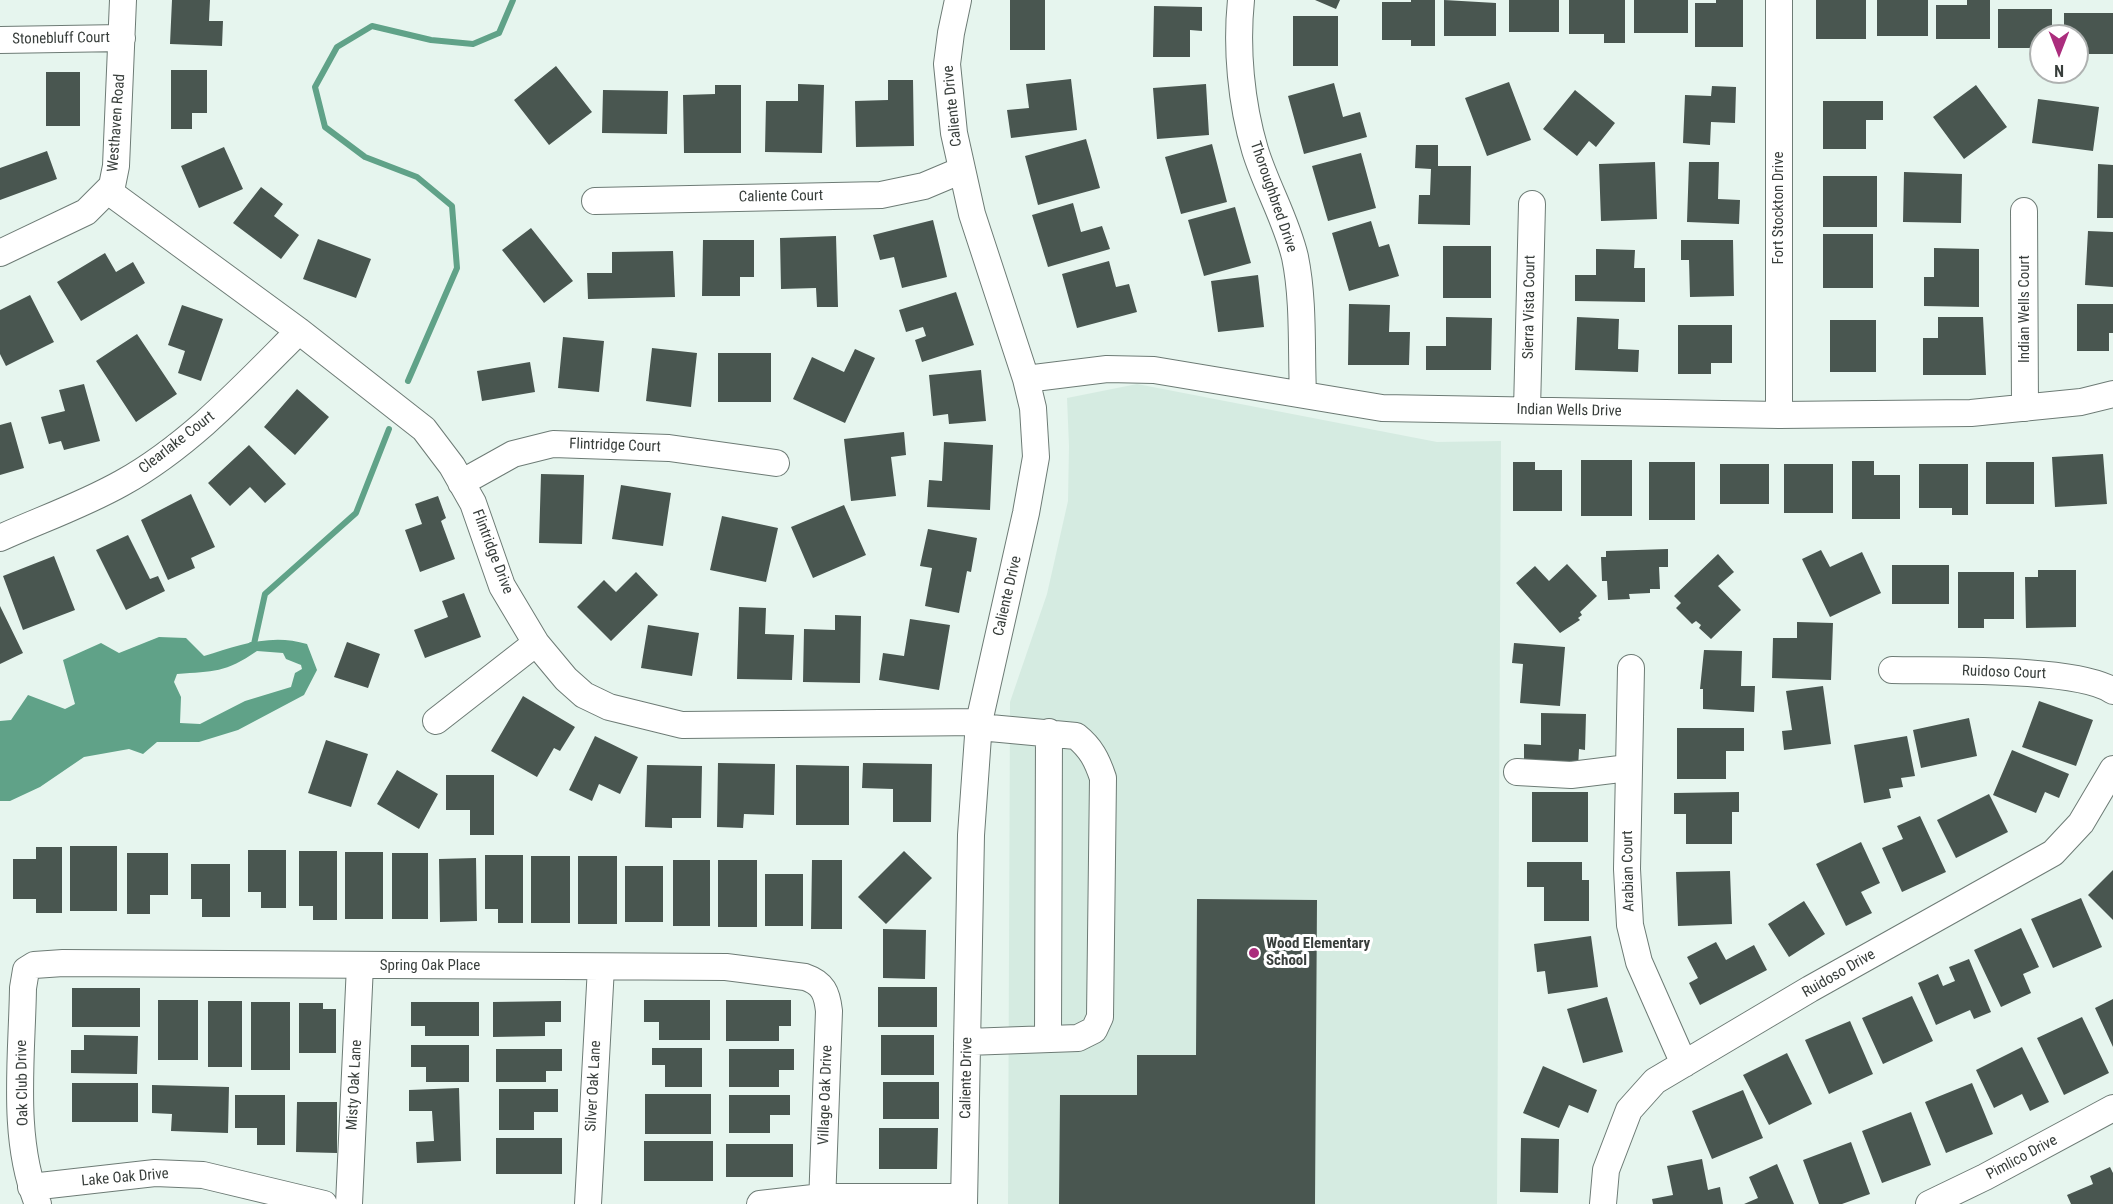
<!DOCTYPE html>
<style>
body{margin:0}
#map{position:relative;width:2113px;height:1204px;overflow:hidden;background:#e6f5ee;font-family:"Roboto Condensed",sans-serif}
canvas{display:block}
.north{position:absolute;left:2029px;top:24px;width:60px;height:60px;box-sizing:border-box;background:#fff;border:2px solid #afb2b1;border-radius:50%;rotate:180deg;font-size:16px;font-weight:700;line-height:24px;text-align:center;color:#383e3b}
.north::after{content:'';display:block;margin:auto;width:21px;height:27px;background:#ab2d7d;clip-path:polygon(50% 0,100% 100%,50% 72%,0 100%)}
</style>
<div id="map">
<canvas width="2113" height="1204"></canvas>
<div class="north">N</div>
</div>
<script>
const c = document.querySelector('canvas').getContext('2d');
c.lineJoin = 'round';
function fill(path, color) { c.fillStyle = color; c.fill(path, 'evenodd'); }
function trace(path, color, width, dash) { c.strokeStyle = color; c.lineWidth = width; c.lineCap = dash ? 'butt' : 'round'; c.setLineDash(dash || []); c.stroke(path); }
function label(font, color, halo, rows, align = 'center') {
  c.font = font + ' "Roboto Condensed",sans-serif'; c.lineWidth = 6; c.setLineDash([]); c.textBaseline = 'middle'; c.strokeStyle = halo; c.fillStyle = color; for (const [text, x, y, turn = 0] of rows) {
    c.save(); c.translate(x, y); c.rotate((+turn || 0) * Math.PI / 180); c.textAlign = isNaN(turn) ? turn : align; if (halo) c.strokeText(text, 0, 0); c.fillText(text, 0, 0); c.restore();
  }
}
fill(new Path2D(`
 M1137,384L1437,442L1501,441L1497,1204H1008L1010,702L1047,594L1068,501L1069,446L1067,398Z`), '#d5ebe1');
fill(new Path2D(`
 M159,637L186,638L204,656C238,645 272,633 307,644L317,670L304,695L238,730L199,742H157L143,754L129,749L84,757L40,787L10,801H0V721L11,720L28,695L65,709L75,704L63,660L101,643L119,653ZM257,651L283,653L286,659L301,665L302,669L295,673L291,687L245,701L200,724L180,723L181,697L174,682L177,674C214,671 225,673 257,651Z`), '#60a288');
trace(new Path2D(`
 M408,381L457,268L452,206L417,177L365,157L325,127L315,87L337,47L372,26L431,40L473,44L499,33L513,0
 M251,645L254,644L265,594L356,513L389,429`), '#60a288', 6);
fill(new Path2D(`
 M172,0H210L209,21H223L222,46L170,44Z
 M1010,0H1045V50H1010Z
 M1315,0H1340L1336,9Z
 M1411,0H1435V46H1411V40H1382V2H1411Z
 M1444,0L1496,3V36H1444Z
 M1509,0H1559V32H1509Z
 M1569,0H1625V43H1604V34H1569Z
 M1634,0H1688V33H1634Z
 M1716,0H1743V47H1695V3H1716Z
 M1816,0H1866V39H1816Z
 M1877,0H1928V36H1877Z
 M1967,0H1990V39H1936V5H1967Z
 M1154,6L1202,7V31L1190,30V57H1153Z
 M1998,9H2052V36H2041V56H2030V48H1998Z
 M2064,13H2113V54H2077V36H2064Z
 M1293,16H1338V66H1293Z
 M556,66L592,112L549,145L514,100Z
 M171,70H207V113H192V129H171Z
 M46,72H80V126H46Z
 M1071,79L1077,130L1011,138L1007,110L1029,108L1026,84Z
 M888,80H913L914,146L856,147L855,101L888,100Z
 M1509,82L1531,140L1487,156L1465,98Z
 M1334,83L1343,117L1360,112L1367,137L1304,154L1288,96Z
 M798,84L824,85L822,153L765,152L766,101H798Z
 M1206,84L1209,135L1157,139L1153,88Z
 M715,85H741V153H684L683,95L715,94Z
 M1976,85L2007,127L1964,159L1933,117Z
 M1712,86L1736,87L1735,123L1711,122L1710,145L1683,143L1685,95L1711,96Z
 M603,90L668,91L667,134L602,133Z
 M1575,90L1615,123L1596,147L1589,141L1577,156L1543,129Z
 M2038,99L2099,107L2093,151L2032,143Z
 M1823,101H1883V120H1866V149H1823Z
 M1086,139L1100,188L1038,205L1025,156Z
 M1212,144L1227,202L1181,214L1165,157Z
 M1416,145H1438V166H1471L1470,225L1418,224L1419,195H1430L1431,169L1415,168Z
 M224,147L243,189L199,208L181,166Z
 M47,151L57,179L0,200V168Z
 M1361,153L1376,208L1328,221L1312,166Z
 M1655,162L1657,219L1601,221L1599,164Z
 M1689,162H1719L1718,199L1740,200L1739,224L1687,222Z
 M2098,164L2113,165V218H2097Z
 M1904,172L1962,174L1961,223L1903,222Z
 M1823,176H1877V227H1823Z
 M261,187L283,204L274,216L299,235L281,259L233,223Z
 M1073,203L1081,232L1102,226L1110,249L1048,267L1032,215Z
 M1235,207L1251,263L1204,276L1188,220Z
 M933,220L947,277L902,288L894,257L880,260L873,235Z
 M1371,221L1379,247L1389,244L1399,276L1349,291L1332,233Z
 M531,228L573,281L544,303L502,250Z
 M2088,231L2113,232V287L2085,285Z
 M1823,234H1873V288H1823Z
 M836,236L838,307H817L816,288L781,289L780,238Z
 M318,239L371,259L356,298L303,279Z
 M703,240H754V277H740V296H702Z
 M1681,240H1733L1734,296L1690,297L1689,260H1681Z
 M1443,246H1491V298H1443Z
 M1934,248L1979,249V307L1924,306V277H1934Z
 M1596,249L1635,250L1634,268H1645V302L1575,301V275H1596Z
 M673,251L675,297L588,299L587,273H612V252Z
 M105,253L116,272L133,262L145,283L81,321L57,282Z
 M1109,261L1116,287L1129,284L1137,312L1077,328L1062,274Z
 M1258,275L1264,327L1218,332L1211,281Z
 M956,292L974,345L922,362L915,340L926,336L923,327L906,332L899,310Z
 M30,295L54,342L6,366L0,354V310Z
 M1349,304L1390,305L1389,332H1410L1409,365H1348Z
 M2077,304H2113V333H2109V351H2077Z
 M182,305L223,319L201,381L178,373L185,351L168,345Z
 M1446,317L1492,318L1491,370H1426V346H1446Z
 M1577,317L1619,319L1618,349L1639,350L1638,372L1575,370Z
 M1938,317H1983L1986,375H1923V338H1938Z
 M1830,320H1876V372H1830Z
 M1678,325H1732V363H1711V374H1678Z
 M137,334L177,394L136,422L96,361Z
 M563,337L604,341L599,392L558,388Z
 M652,348L697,353L691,407L646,401Z
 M855,349L875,358L845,423L793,399L812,357L844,372Z
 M718,353H771V402H718Z
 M530,362L535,392L482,401L477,371Z
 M981,370L986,421L949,424L948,414L933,416L929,375Z
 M84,384L100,441L64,450L61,441L49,444L41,417L65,411L59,390Z
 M297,389L329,417L295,455L264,427Z
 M11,422L24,468L0,475V425Z
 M904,432L906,455L891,457L896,496L851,501L844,439Z
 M944,442L993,445L990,510L927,507L929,480L942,481Z
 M249,445L286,484L265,503L250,487L230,506L208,483Z
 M2103,454L2107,504L2055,507L2052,457Z
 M1581,460H1632V516H1581Z
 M1852,461H1874V475H1900V519H1852Z
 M1513,462H1535V470H1562V511H1513Z
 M1649,462H1695V520H1649Z
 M1986,462H2034V504H1986Z
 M1720,464H1769V504H1720Z
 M1784,464H1833V513H1784Z
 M1919,464H1968V515H1952V508H1919Z
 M541,474L584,475L582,544L539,543Z
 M621,485L671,493L663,546L612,539Z
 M191,494L215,547L191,558L195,568L168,580L141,520Z
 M438,496L446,518L441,521L455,559L420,572L405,530L422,524L415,504Z
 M844,505L866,555L813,578L791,527Z
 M722,516L778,528L766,582L710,570Z
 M928,529L977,538L971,572L967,571L959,613L925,606L932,568L920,566Z
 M128,535L150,579L158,576L165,591L126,610L96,550Z
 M1668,549V567H1659L1660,589H1650V593L1629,594L1630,599L1608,600L1607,581H1602L1601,557H1606V551Z
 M1821,550L1830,567L1862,552L1881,593L1830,617L1802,559Z
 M1718,554L1734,572L1718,586L1741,610L1711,639L1699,628L1701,625L1696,621L1692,624L1676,608L1681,603L1674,596Z
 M54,556L75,610L23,630L3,576Z
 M1567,564L1597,596L1580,612L1582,615L1578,618L1580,620L1560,633L1516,583L1535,566L1549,581Z
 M1892,565H1949V604H1892Z
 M2038,570H2076V627L2026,628L2025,577H2038Z
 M636,572L658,595L611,641L577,607L604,580L616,592Z
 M1958,572H2014V619H1984V628H1958Z
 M464,593L481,637L425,658L414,630L448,617L442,601Z
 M0,606L23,653L0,664Z
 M739,607L766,608L765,634L794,635L792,680L737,679Z
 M835,615L861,616L860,683L803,682L804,629L835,630Z
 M910,619L950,625L939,690L879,680L883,653L904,656Z
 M1797,622L1833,623L1831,680L1772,678L1773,638H1797Z
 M648,625L699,633L692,676L641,668Z
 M347,642L380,654L368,688L334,677Z
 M1514,643L1565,647L1560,706L1520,703L1523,664L1512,663Z
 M1704,650L1742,651L1741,686H1755L1754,712L1703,709V689H1700Z
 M1823,686L1831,744L1784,750L1782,731L1792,730L1786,691Z
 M523,696L575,727L560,751L554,748L537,777L491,751Z
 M2039,701L2093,720L2076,766L2022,747Z
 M1541,713L1586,714L1585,750L1579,749L1578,769L1524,768V744L1541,745Z
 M1969,718L1977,756L1921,768L1913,730Z
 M1677,728H1744V751H1726V779H1677Z
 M595,736L638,757L620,794L599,784L592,801L569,790Z
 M1907,736L1915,776L1901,778L1903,787L1889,789L1891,798L1864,803L1854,745Z
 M326,740L368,754L351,807L308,793Z
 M2012,750L2069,774L2059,798L2045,792L2036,813L1993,795Z
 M718,763L775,764L774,815L744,814L743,828L717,827Z
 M863,763L932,764L931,822H893V789L862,788Z
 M647,765L702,766L701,818H672V828L645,827Z
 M796,765L849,766V825H796Z
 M397,770L438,794L419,829L377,804Z
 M446,775H494V835H470V810H446Z
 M1532,792H1588V842H1532Z
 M1739,792V812H1732V844H1686V814H1674V793Z
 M1989,794L2008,832L1956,858L1937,820Z
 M1920,816L1946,872L1902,892L1882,848L1903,839L1897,826Z
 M1861,842L1880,883L1861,892L1872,913L1846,926L1816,864Z
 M70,846H117V911H70Z
 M36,847H62V913H36V899H13V859H36Z
 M248,850H286V908H261V892H248Z
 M299,851H337V920H313V906H299Z
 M904,851L932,878L886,924L858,897Z
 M345,852H383V919H345Z
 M127,853H168V895H150V914H127Z
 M392,853H428V919H392Z
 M485,855H523V923H498V909H485Z
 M531,856H570V923H531Z
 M578,856H617V924H578Z
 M476,858L477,921L440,922L439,859Z
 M673,860H710V926H673Z
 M718,860H757V927H718Z
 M812,860H842V929H811Z
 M1527,862H1582V880H1589V921H1544V887H1527Z
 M191,864H230V917H202V899H191Z
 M625,866H663V922H625Z
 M2113,870V920L2088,895Z
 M1730,871L1732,924L1678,926L1676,872Z
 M765,874H803V926H765Z
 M2081,898L2102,947L2053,968L2031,919Z
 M1197,899L1317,900L1315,1204H1059L1060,1095H1137V1055H1196Z
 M1804,901L1825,934L1789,957L1768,924Z
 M2021,928L2039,967L2023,974L2031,993L2001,1007L1974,950Z
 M883,929L926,930L925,979L883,978Z
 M1591,936L1598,987L1548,994L1545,971L1537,972L1534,944Z
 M1716,942L1726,960L1754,945L1767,970L1700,1005L1689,983L1698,978L1687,957Z
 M1969,959L1991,1012L1974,1019L1970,1010L1936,1025L1918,983L1938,974L1943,986L1955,981L1949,967Z
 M878,987H937V1027H878Z
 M72,988H140V1027H72Z
 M1912,996L1933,1041L1883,1064L1862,1018Z
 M1607,997L1623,1052L1583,1063L1567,1009Z
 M2113,999V1047L2095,1008Z
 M158,1000H198V1060H158Z
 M644,1000H710V1040H659V1022H644Z
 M726,1000H791V1026H779V1041H726Z
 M208,1001H242V1067H208Z
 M561,1001V1022H545V1036L493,1037V1002Z
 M251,1002H290V1070H251Z
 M411,1002H479V1036H425V1026H411Z
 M299,1003H323V1009H336V1053H299Z
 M2082,1017L2109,1073L2064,1095L2037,1038Z
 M1850,1021L1873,1074L1829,1094L1805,1040Z
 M84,1035L138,1036L137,1074L71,1073V1050H84Z
 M881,1035H934V1075H881Z
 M411,1045H469V1082H426V1067H411Z
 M2022,1047L2049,1102L2030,1111L2022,1094L1994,1108L1976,1070Z
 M652,1048H702V1087H665V1065H652Z
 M496,1049H562V1071H546V1082H496Z
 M729,1049H794V1070H779V1087H729Z
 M1787,1053L1812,1104L1769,1125L1743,1075Z
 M1543,1066L1597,1090L1588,1113L1569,1105L1559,1128L1523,1113Z
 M883,1082H939V1119H883Z
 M72,1083H138V1122H72Z
 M1972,1083L1993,1134L1946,1153L1925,1102Z
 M152,1085L229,1087L228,1133L171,1131L172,1114L152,1113Z
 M459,1088L461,1161L417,1163L416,1142L434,1141L432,1111H409V1090Z
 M499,1089H558V1112H534V1130H499Z
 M1743,1090L1763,1138L1712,1159L1692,1111Z
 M645,1094H711V1134H645Z
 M235,1095H285V1145H257V1128H235Z
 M729,1095H790V1115H770V1133H729Z
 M297,1102H337V1153L296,1152Z
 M1911,1112L1931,1165L1882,1183L1862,1131Z
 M879,1128H938L937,1169H879Z
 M496,1138H562V1174H496Z
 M1521,1138L1559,1139L1558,1193L1520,1192Z
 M644,1141H713V1181H644Z
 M1851,1142L1870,1194L1842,1204H1819L1803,1160Z
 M726,1144H793V1177H726Z
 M1702,1159L1708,1190L1720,1187L1723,1204H1653L1652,1199L1673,1195L1667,1166Z
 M1777,1164L1794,1204H1744L1758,1198L1749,1177Z
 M2110,1167L2113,1173V1204H2071L2067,1195L2093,1184L2090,1176Z`), '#495650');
const minor = new Path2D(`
 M958,0L951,33L947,64L954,133L972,214L1026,379L1033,408L1036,457L1026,513L979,722L971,835L964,1204
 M1241,0C1236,48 1241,103 1255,150C1266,186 1286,219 1295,257C1304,301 1301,349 1303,394
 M0,40L122,38
 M108,191L299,331L424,429L452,466L473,503L502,586L536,643L566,679L584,695L609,707L682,725L979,722
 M595,201L881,195L924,186L962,170
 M2024,211L2025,408
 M0,253L86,212L112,186L116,166L123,0
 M1026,379L1107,369L1154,370L1382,408L1779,415L1971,413L2081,402L2113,394
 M1527,410L1532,204
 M1779,415V0
 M461,483L513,454L553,444L669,448L776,463
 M0,538C40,520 83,505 122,483C190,445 244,386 299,331
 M1631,668L1627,869L1630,925L1639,962L1684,1064
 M1892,670C1940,671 2078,667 2113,691
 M436,721L536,643
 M1517,772L1571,775L1628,768
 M1048,1038L1049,732
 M967,1042L1078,1038L1094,1030L1100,1017L1103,778C1097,760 1091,748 1076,736L979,727
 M31,1187L155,1173L203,1175L324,1204
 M38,1204C11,1139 22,1057 23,988L26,970L34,965L63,963L726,967L805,977C823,983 827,993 829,1011L822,1204
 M349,1204L360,965
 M588,1204L601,967
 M760,1204L822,1197H964
 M1603,1204L1606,1170L1629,1110L1655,1081L1810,989L2053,853L2081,823L2113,769
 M1929,1204L1985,1177L2113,1108`);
trace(minor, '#6d7b75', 28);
trace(minor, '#fff', 26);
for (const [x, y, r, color] of [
 [1254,953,6,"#ab2d7d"]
]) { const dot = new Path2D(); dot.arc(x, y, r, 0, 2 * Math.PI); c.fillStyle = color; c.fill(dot); trace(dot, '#fff', 2); }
label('15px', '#383e3b', '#fff', [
 ["Stonebluff Court",61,39,-1],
 ["Caliente Drive",953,106,-96],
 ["Westhaven Road",117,123,-86],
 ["Caliente Court",781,197,-1],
 ["Thoroughbred Drive",1273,197,71],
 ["Fort Stockton Drive",1779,208,-90],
 ["Sierra Vista Court",1530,307,-89],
 ["Indian Wells Court",2025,309,-90],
 ["Indian Wells Drive",1569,411,1],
 ["Clearlake Court",177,443,-38],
 ["Flintridge Court",615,446,2],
 ["Flintridge Drive",492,552,69],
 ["Caliente Drive",1008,596,-77],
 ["Ruidoso Court",2004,673,2],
 ["Arabian Court",1629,871,-91],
 ["Spring Oak Place",430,966],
 ["Ruidoso Drive",1839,974,-30],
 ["Caliente Drive",967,1078,-89],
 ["Oak Club Drive",23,1083,-91],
 ["Misty Oak Lane",355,1085,-87],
 ["Silver Oak Lane",594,1086,-87],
 ["Village Oak Drive",826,1095,-88],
 ["Pimlico Drive",2022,1158,-28],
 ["Lake Oak Drive",125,1178,-5]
]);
label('bold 15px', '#383e3b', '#fff', [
 ["Wood Elementary",1266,944],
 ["School",1266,961]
], 'left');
</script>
